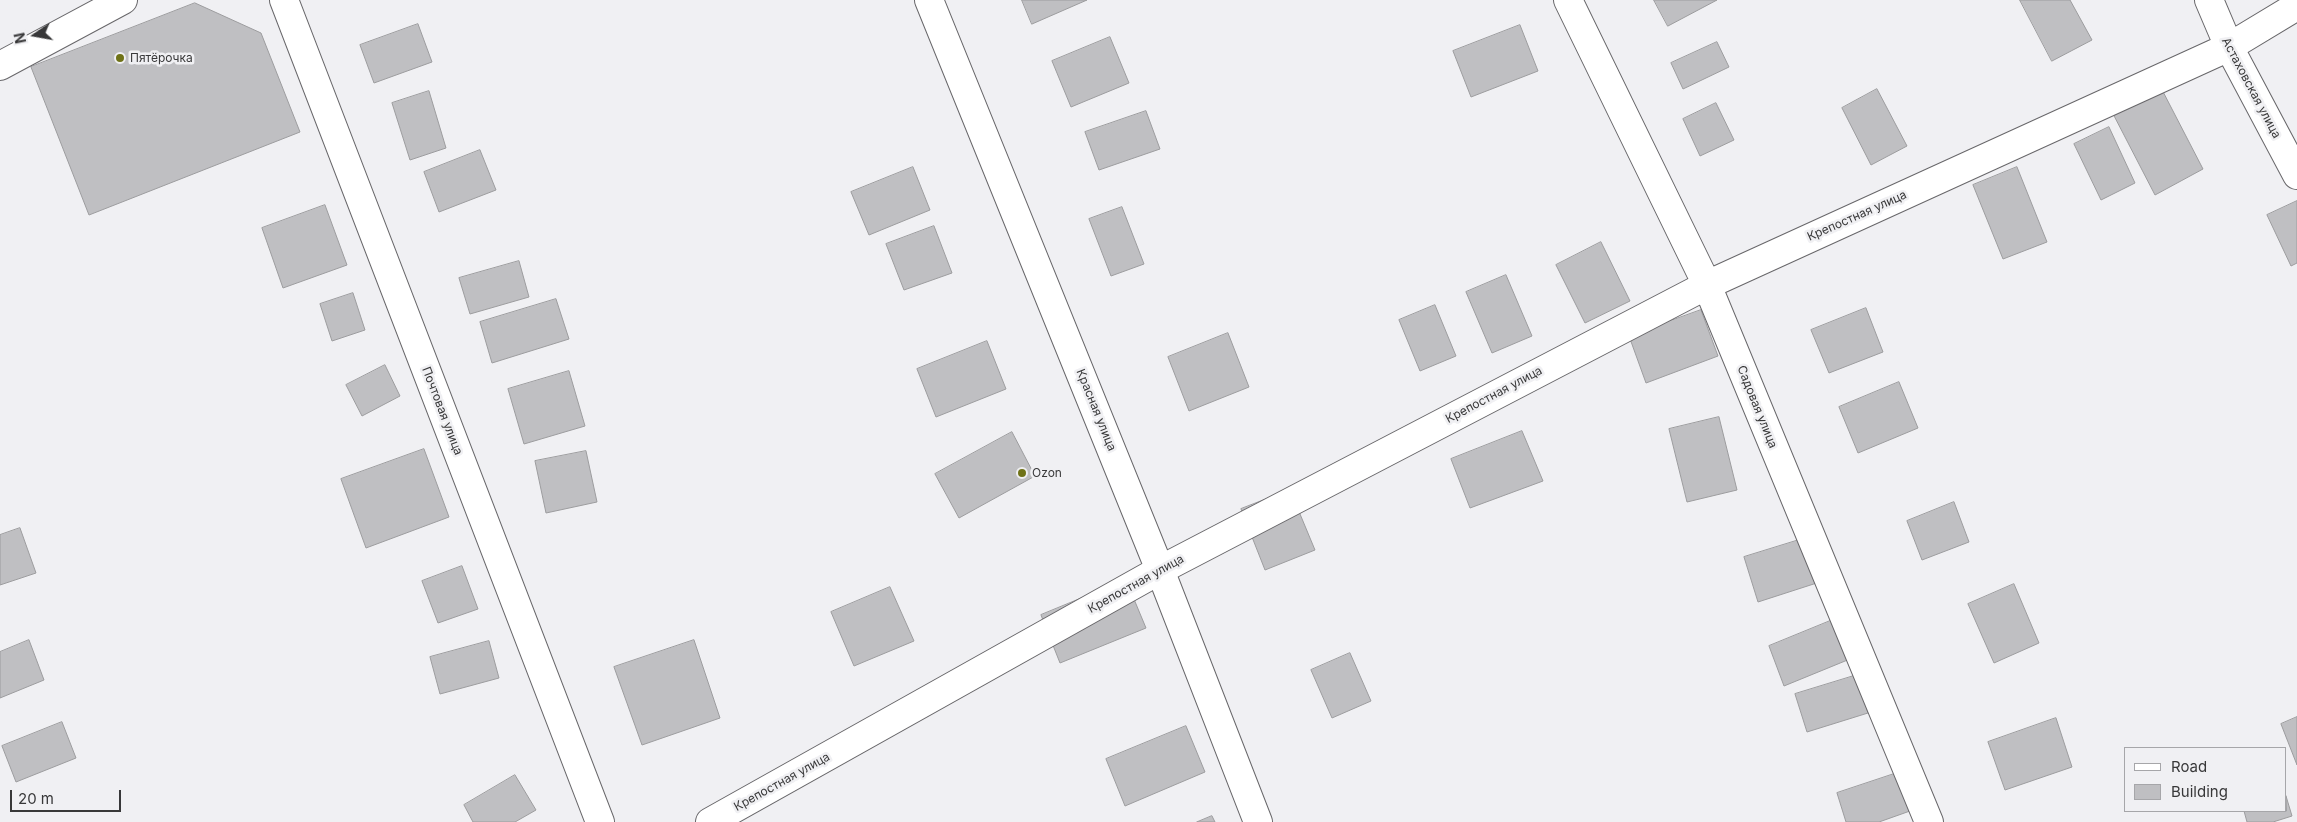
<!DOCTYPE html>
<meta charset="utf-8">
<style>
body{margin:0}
#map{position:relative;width:2297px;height:822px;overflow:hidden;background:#f0f0f3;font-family:Inter,sans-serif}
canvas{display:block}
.legend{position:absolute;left:2124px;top:747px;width:162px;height:65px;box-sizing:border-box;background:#f0f0f3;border:1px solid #a6a6a9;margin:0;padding:6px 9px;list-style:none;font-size:15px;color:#383839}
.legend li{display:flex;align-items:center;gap:10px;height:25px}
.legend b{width:25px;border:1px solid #a6a6a9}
.north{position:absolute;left:10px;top:10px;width:50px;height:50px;-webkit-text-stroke:4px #f0f0f3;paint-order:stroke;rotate:258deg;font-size:14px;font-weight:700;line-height:20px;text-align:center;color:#383839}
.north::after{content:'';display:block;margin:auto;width:18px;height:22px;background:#383839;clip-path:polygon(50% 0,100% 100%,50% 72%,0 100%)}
.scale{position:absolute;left:10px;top:790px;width:111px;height:22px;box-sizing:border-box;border:2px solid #383839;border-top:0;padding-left:6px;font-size:15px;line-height:18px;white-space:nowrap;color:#383839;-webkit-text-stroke:4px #f0f0f3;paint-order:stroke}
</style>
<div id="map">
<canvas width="2297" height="822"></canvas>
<ul class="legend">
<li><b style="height:6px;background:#fff"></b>Road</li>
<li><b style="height:14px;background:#bfbfc2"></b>Building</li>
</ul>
<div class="north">N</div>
<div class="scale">20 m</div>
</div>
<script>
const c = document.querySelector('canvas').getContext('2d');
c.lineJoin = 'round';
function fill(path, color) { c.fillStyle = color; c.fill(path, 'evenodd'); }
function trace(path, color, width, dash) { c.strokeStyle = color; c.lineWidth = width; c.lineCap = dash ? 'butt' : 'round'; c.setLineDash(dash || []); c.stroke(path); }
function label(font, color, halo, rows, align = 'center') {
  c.font = font + ' Inter,sans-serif'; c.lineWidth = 5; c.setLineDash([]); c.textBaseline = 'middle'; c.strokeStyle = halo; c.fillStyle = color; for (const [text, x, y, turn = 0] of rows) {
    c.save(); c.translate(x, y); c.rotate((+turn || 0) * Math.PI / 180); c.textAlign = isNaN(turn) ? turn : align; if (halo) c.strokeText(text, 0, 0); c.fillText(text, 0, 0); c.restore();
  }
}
const building = new Path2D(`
 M1022,0H1087L1032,24Z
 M1654,0H1717L1668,26Z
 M2020,0H2070L2092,40L2052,61Z
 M195,3L261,33L300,132L89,215L31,67Z
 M418,24L432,62L374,83L360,45Z
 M1520,25L1538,71L1471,97L1453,51Z
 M1110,37L1129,83L1071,107L1052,61Z
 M1717,42L1729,67L1683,89L1671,63Z
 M2158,82L2203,169L2155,195L2110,108Z
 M1877,89L1907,146L1871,165L1842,108Z
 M429,91L446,148L410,160L392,103Z
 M1716,103L1734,140L1700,156L1683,119Z
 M1146,111L1160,149L1099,170L1085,132Z
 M2109,127L2135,183L2101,200L2074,144Z
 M480,150L496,190L439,212L424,172Z
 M913,167L930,210L869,235L851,192Z
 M2017,167L2047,242L2003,259L1973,185Z
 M2297,201V263L2291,266L2267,215Z
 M325,205L347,265L283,288L262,228Z
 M1122,207L1144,264L1111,276L1089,219Z
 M934,226L952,273L904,290L886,244Z
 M1601,242L1630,301L1585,323L1556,265Z
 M519,261L529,297L470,314L459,278Z
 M1506,275L1532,336L1492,353L1466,292Z
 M353,293L365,330L332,341L320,304Z
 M556,299L569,339L492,363L480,322Z
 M1435,305L1456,356L1420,371L1399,320Z
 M1866,308L1883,352L1829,373L1811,330Z
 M1701,310L1718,356L1646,383L1629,336Z
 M1228,333L1249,387L1189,411L1168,357Z
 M987,341L1006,389L936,417L917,369Z
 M385,365L400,396L362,416L346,385Z
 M569,371L585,426L524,444L508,389Z
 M1899,382L1918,428L1858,453L1839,407Z
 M1719,417L1737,490L1687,502L1669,429Z
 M1522,431L1543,481L1470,508L1451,459Z
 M1012,432L1035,476L959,518L935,474Z
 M424,449L449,517L366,548L341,479Z
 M586,451L597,502L546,513L535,461Z
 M1290,490L1315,550L1265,570L1241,509Z
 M1954,502L1969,542L1922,560L1907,521Z
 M20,528L36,573L0,585V535Z
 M1812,536L1826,580L1758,602L1744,557Z
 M462,566L478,609L438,623L422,581Z
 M1126,580L1146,628L1060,663L1041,615Z
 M2014,584L2039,643L1994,663L1968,604Z
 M890,587L914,641L854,666L831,612Z
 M1835,619L1850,659L1784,686L1769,646Z
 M29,640L44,680L0,698V652Z
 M694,640L720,718L642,745L614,667Z
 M489,641L499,678L440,694L430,657Z
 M1350,653L1371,701L1332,718L1311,670Z
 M1857,675L1868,713L1807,732L1795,694Z
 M2297,717V765L2281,724Z
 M2056,718L2072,767L2005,790L1988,742Z
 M62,722L76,758L16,782L2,746Z
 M1186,726L1205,772L1125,806L1106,759Z
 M1897,773L1910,811L1879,822H1846L1837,793Z
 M515,775L536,810L515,822H473L464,805Z
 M2286,796L2292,816L2273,822H2247L2244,811H2286Z
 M1212,816L1215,822H1197Z`);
fill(building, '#bfbfc2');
trace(building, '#9c9c9e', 1);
const minor = new Path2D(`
 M284,0L600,822
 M1568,0L1707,285L1929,822
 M2209,0L2229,47L2297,175
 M710,822L1160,570L1707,285L2229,47L2297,6`);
const tertiary = new Path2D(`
 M929,0L1160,570L1258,822`);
const secondary = new Path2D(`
 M0,66L123,0`);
trace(minor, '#68676a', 30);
trace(tertiary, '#68676a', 30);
trace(secondary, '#68676a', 30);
trace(minor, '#fff', 28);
trace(tertiary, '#fff', 28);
trace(secondary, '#fff', 28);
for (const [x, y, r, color] of [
 [120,58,5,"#6f7217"],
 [1022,473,5,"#6f7217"]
]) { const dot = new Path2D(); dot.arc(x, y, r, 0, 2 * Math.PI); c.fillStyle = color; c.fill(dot); trace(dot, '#f0f0f3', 2); }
label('12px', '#383839', '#f0f0f3', [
 ["Пятёрочка",130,58],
 ["Ozon",1032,473]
], 'left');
label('12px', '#383839', '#f0f0f3', [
 ["Астаховская улица",2251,88,62],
 ["Крепостная улица",1857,216,-24],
 ["Крепостная улица",1494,395,-28],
 ["Садовая улица",1757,407,68],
 ["Красная улица",1096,410,68],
 ["Почтовая улица",442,411,69],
 ["Крепостная улица",1136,584,-29],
 ["Крепостная улица",782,782,-29]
]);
</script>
